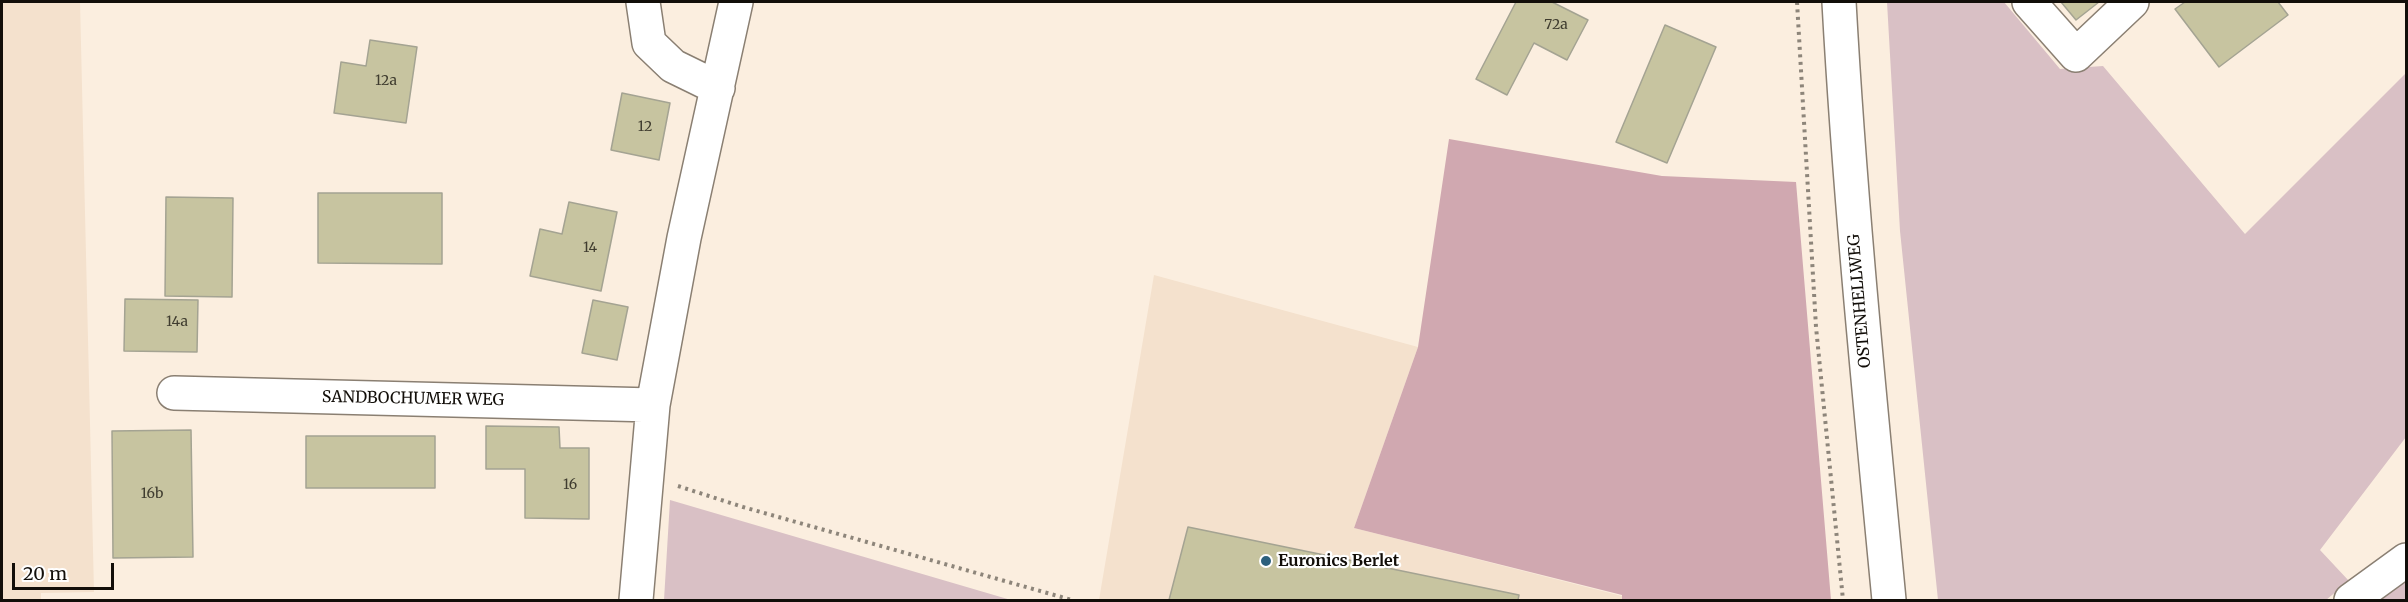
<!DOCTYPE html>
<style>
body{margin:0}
#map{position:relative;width:2408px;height:602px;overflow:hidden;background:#fbeedf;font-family:Merriweather,serif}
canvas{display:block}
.frame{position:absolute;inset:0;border:3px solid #120e09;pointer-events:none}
.scale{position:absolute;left:12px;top:563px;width:102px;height:27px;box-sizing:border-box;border:3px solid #120e09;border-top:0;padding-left:8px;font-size:18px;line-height:21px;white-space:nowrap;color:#120e09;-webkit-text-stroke:4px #fff;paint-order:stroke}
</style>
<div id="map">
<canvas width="2408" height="602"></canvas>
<div class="frame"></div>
<div class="scale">20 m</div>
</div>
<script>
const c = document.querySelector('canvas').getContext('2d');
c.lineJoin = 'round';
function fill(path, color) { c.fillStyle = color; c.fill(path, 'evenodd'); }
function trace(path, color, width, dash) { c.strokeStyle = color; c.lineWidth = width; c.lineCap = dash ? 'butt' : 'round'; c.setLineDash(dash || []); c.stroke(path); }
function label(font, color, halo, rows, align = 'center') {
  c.font = font + ' Merriweather,serif'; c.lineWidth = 4.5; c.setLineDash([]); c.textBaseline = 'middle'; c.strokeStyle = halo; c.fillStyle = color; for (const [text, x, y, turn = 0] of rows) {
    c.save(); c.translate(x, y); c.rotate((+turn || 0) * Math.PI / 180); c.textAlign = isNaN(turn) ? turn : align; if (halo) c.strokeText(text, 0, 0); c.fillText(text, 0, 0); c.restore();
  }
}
fill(new Path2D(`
 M2,2H80L94,592L41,593V600H2Z
 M1154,275L1418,347L1354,528L1622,596V600H1099Z`), '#f4e1cd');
fill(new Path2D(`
 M1887,2H2004L2060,69L2103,66L2245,234L2406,73V437L2320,550L2349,581L2326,600H1938L1900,231Z
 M670,500L1011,600H664Z
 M2406,578V600H2375Z`), '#d9c0c5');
fill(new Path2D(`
 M1449,139L1662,176L1796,182L1831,600H1622V595L1354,528L1418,347Z`), '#d0a8b0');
const building = new Path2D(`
 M1516,2H1552L1588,20L1567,60L1534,43L1507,95L1476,79Z
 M2061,2H2099L2076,20Z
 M2185,2H2278L2288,15L2219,67L2175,9Z
 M1665,25L1716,47L1667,163L1616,142Z
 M370,40L417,47L406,123L334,113L341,62L366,66Z
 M622,93L670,103L659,160L611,150Z
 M318,193H442V264L318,263Z
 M166,197L233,198L232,297L165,296Z
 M569,202L617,212L601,291L530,276L540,229L562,234Z
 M125,299L198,300L197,352L124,351Z
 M593,300L628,307L617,360L582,353Z
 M486,426L559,427L560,448H589V519L525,518V469H486Z
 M191,430L193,557L113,558L112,431Z
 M306,436H435V488H306Z
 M1188,527L1519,595L1518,600H1169Z`);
fill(building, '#c7c4a0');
trace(building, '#a4a392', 1.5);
const minor = new Path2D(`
 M643,2L649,43L673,66L718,88
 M2029,2L2076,55L2132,2
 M174,393L653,405
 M636,600L653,405L684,238L736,2
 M2351,600L2406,560`);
const major = new Path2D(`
 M1839,2C1850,202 1870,401 1889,600`);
trace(minor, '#8a7f72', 36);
trace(major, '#8a7f72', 36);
trace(new Path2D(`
 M1797,2L1816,327L1843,600
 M678,486L743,507L1072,600`), '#8d857a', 4, [3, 4.5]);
trace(minor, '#fff', 33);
trace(major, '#fff', 33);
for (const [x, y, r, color] of [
 [1266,561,6,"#2c607d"]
]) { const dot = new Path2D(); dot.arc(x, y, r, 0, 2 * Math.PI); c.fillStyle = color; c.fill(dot); trace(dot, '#fff', 2); }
label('14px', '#3f3c2f', null, [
 ["72a",1556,25],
 ["12a",386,81],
 ["12",645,127],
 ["14",590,248],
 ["14a",177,322],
 ["16",570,485],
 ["16b",152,494]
]);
label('16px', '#120e09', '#fff', [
 ["OSTENHELLWEG",1860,301,-95],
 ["SANDBOCHUMER WEG",413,399,1]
]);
label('bold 16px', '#120e09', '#fff', [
 ["Euronics Berlet",1278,561]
], 'left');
</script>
